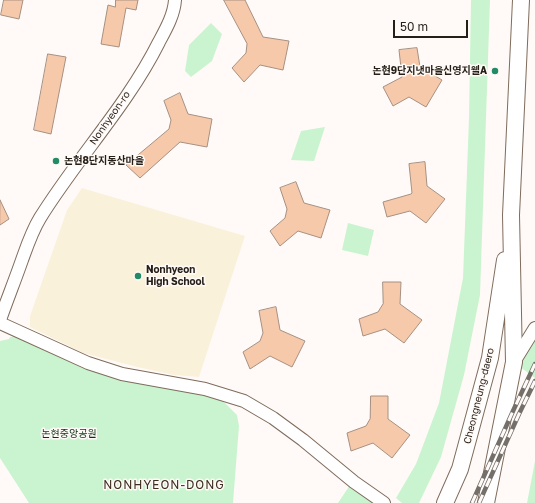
<!DOCTYPE html>
<meta charset="utf-8">
<style>
body{margin:0}
#map{position:relative;width:535px;height:503px;overflow:hidden;background:#fffaf7;font-family:"Golos Text",sans-serif}
canvas{display:block}
.scale{position:absolute;left:393px;top:20px;width:75px;height:18px;box-sizing:border-box;border:2px solid #261f18;border-top:0;padding-left:5px;font-size:12px;line-height:14px;white-space:nowrap;color:#261f18;-webkit-text-stroke:3px #fffaf7;paint-order:stroke}
</style>
<div id="map">
<canvas width="535" height="503"></canvas>
<div class="scale">50 m</div>
</div>
<script>
const c = document.querySelector('canvas').getContext('2d');
c.lineJoin = 'round';
function fill(path, color) { c.fillStyle = color; c.fill(path, 'evenodd'); }
function trace(path, color, width, dash) { c.strokeStyle = color; c.lineWidth = width; c.lineCap = dash ? 'butt' : 'round'; c.setLineDash(dash || []); c.stroke(path); }
function label(font, color, halo, rows, align = 'center') {
  c.font = font + ' "Golos Text","Noto Sans KR",sans-serif'; c.lineWidth = 3; c.setLineDash([]); c.textBaseline = 'middle'; c.strokeStyle = halo; c.fillStyle = color; for (const [text, x, y, turn = 0] of rows) {
    c.save(); c.translate(x, y); c.rotate((+turn || 0) * Math.PI / 180); c.textAlign = isNaN(turn) ? turn : align; if (halo) c.strokeText(text, 0, 0); c.fillText(text, 0, 0); c.restore();
  }
}
fill(new Path2D(`
 M82,188L245,236L199,377L174,375L137,367L83,353L30,327V316L67,210Z`), '#faf1db');
fill(new Path2D(`
 M471,0H490L480,295L464,375L441,457L419,503H402L396,498L416,464L439,403L463,278L469,118Z
 M211,23L222,34L212,61L191,77L185,71L189,45Z
 M325,127L314,161L291,160L301,131Z
 M348,223L374,230L368,256L342,250Z
 M16,336L86,367L215,396L225,403L237,415L239,426L233,503H29L0,458V341L9,339L10,337Z
 M535,339V378L519,366Z
 M535,461V503H527Z
 M350,485L377,503H338Z`), '#caf4cf');
const building = new Path2D(`
 M4,0H23L19,19L1,15Z
 M116,0H138L136,10L126,8L119,47L101,44L108,5L115,7Z
 M224,0H245L263,37L289,41L283,70L260,65L244,82L232,68L246,53L247,44Z
 M417,48L420,67L442,80L426,107L409,97L393,106L383,87L402,77L399,50Z
 M48,54L66,57L51,134L34,130Z
 M180,93L188,114L212,119L207,147L180,142L140,178L126,165L169,129L171,120L164,101Z
 M425,162L427,186L445,199L426,223L410,211L387,217L383,202L411,194L412,193L409,164Z
 M296,182L304,203L330,210L321,238L298,231L280,246L270,231L285,218L287,209L280,188Z
 M0,200L9,219L0,225Z
 M383,282H401L400,304L422,320L404,343L385,329L363,336L359,319L378,312L383,304Z
 M276,307L280,330L305,341L292,367L270,356L250,369L243,352L260,341L263,333L259,311Z
 M371,396H388V419L410,435L392,458L373,443L351,451L347,433L366,426L370,419Z`);
fill(building, '#f7c9ab');
trace(building, '#a69081', 1);
const minor = new Path2D(`
 M0,320C7,300 15,280 22,260C27,246 32,231 40,218C77,158 127,106 159,42C166,29 174,15 175,0
 M0,323L88,363L122,374L205,389L244,401L273,418L303,440L354,482L384,503
 M514,362L535,328`);
const major = new Path2D(`
 M445,503L460,469L490,358L505,260
 M486,503L514,362L511,215L521,0`);
trace(minor, '#7f6c5c', 14);
trace(major, '#7f6c5c', 18);
trace(minor, '#fff', 12);
trace(major, '#fff', 16);
const rail = new Path2D(`
 M472,503L513,411L535,364
 M479,503L519,414L535,381`);
trace(rail, '#756f69', 4.5);
trace(rail, '#fffaf7', 3, [9]);
for (const [x, y, r, color] of [
 [495,71,4,"#218a67"],
 [56,161,4,"#218a67"],
 [138,276,4,"#218a67"]
]) { const dot = new Path2D(); dot.arc(x, y, r, 0, 2 * Math.PI); c.fillStyle = color; c.fill(dot); trace(dot, '#fffaf7', 1.5); }
label('bold 10px', '#261f18', '#fffaf7', [
 ["논현9단지냇마을신영지웰A",487,71,"right"],
 ["논현8단지동산마을",64,161],
 ["Nonhyeon",146,270],
 ["High School",146,282]
], 'left');
label('10px', '#261f18', '#fffaf7', [
 ["Nonhyeon-ro",110,118,-55],
 ["Cheongneung-daero",479,396,-76]
]);
label('10px', '#0b3215', '#fffaf7', [
 ["논현중앙공원",69,434]
]);
c.letterSpacing = '1px';
label('12px', '#3e2e20', '#fffaf7', [
 ["NONHYEON-DONG",164,485]
]);
c.letterSpacing = '0px';
</script>
